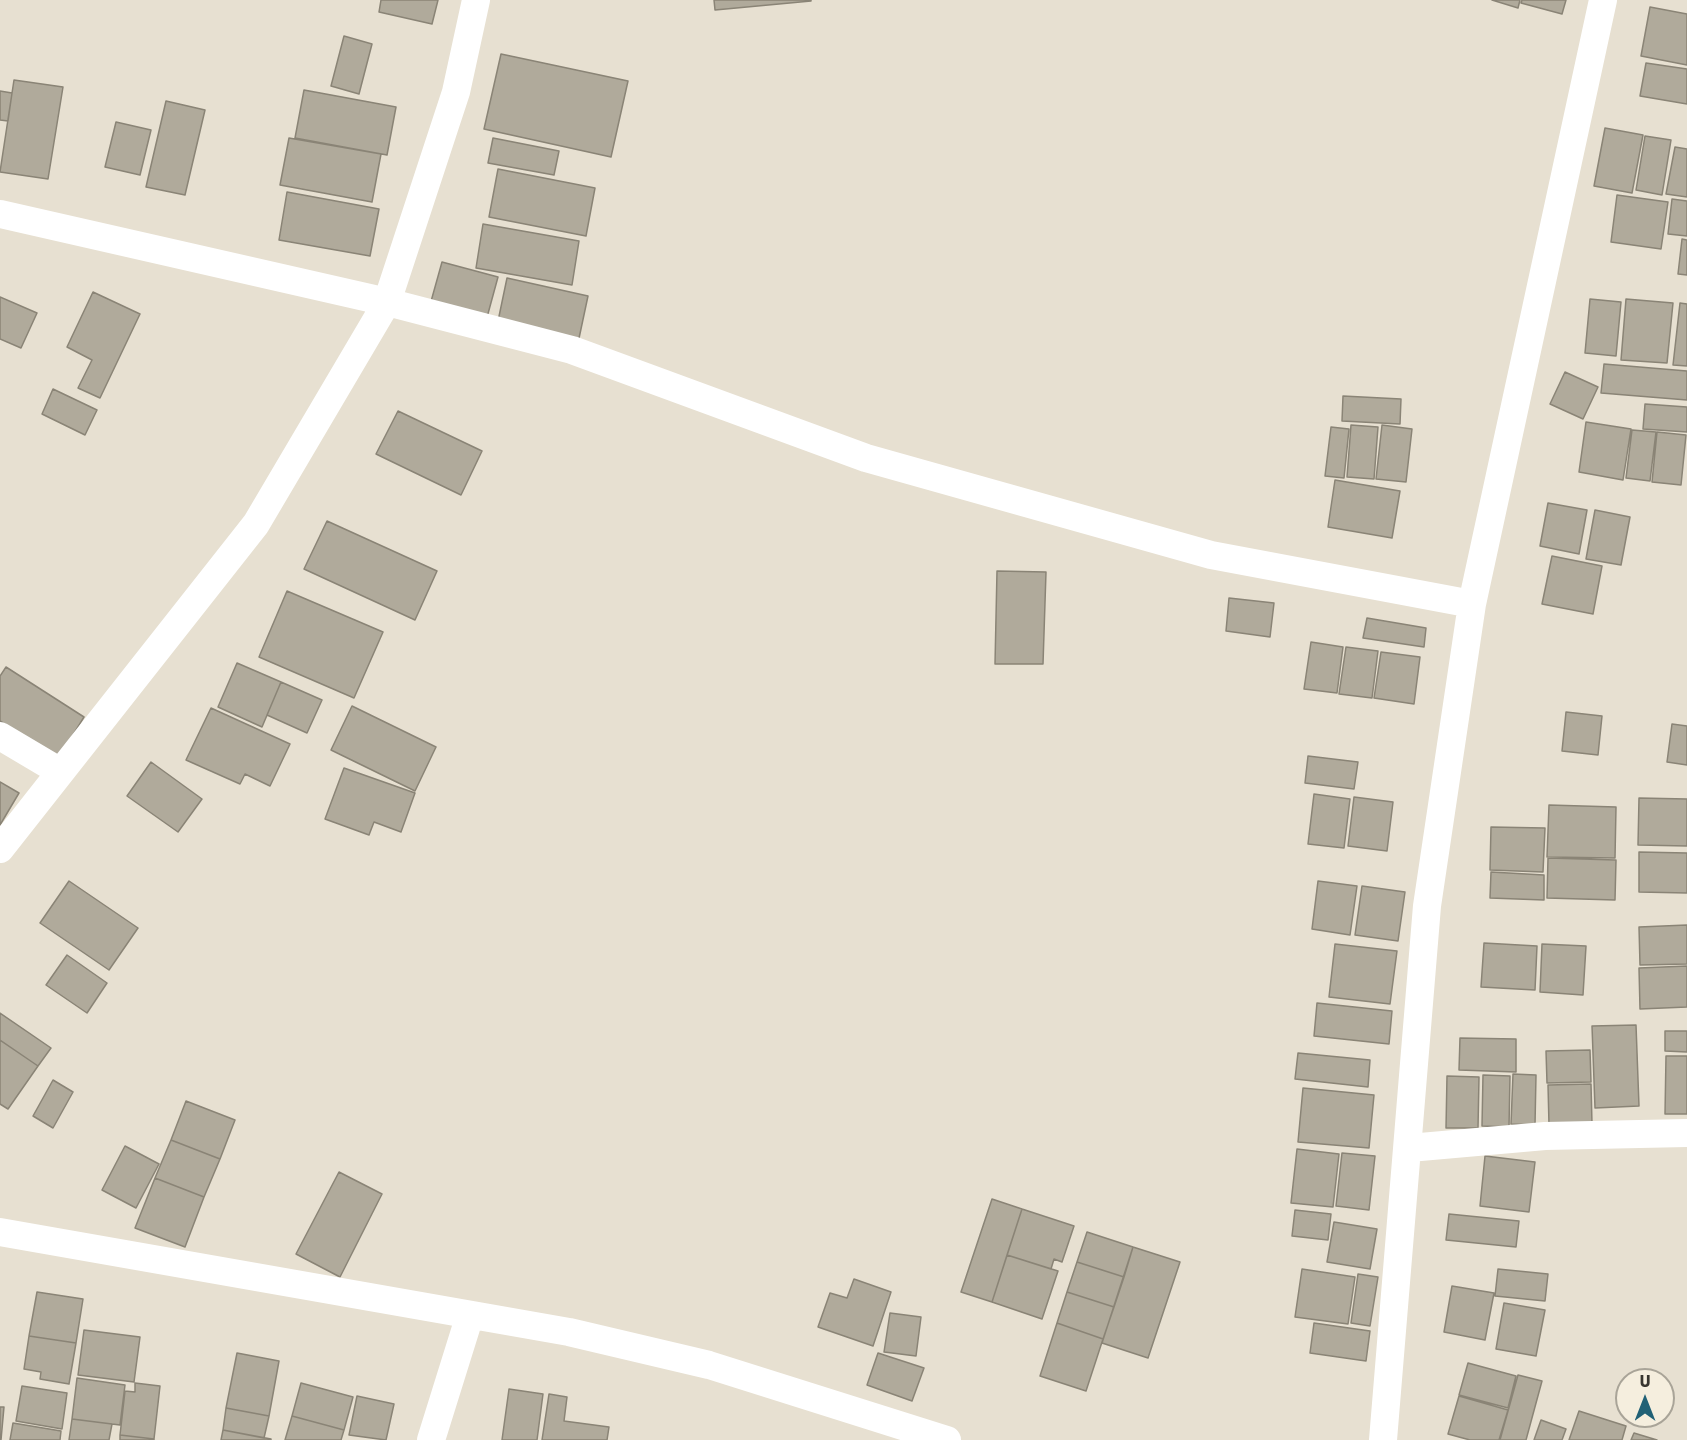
<!DOCTYPE html>
<style>
body{margin:0}
#map{position:relative;width:1687px;height:1440px;overflow:hidden;background:#e7e0d1;font-family:Jost,sans-serif}
canvas{display:block}
.north{position:absolute;left:1615px;top:1368px;width:60px;height:60px;box-sizing:border-box;background:#f5eede;border:2px solid #a9a498;border-radius:50%;rotate:0deg;font-size:16px;font-weight:700;line-height:24px;text-align:center;color:#38352f}
.north::after{content:'';display:block;margin:auto;width:21px;height:27px;background:#216176;clip-path:polygon(50% 0,100% 100%,50% 72%,0 100%)}
</style>
<div id="map">
<canvas width="1687" height="1440"></canvas>
<div class="north">U</div>
</div>
<script>
const c = document.querySelector('canvas').getContext('2d');
c.lineJoin = 'round';
function fill(path, color) { c.fillStyle = color; c.fill(path, 'evenodd'); }
function trace(path, color, width, dash) { c.strokeStyle = color; c.lineWidth = width; c.lineCap = dash ? 'butt' : 'round'; c.setLineDash(dash || []); c.stroke(path); }
const building = new Path2D(`
 M381,0H438L432,24L379,12Z
 M714,0H811V1L715,10Z
 M1492,0H1520L1518,8Z
 M1522,0H1566L1562,14L1521,3Z
 M1650,7L1687,14V65L1641,56Z
 M344,36L372,44L359,94L331,86Z
 M501,54L628,81L611,157L484,129Z
 M1646,63L1687,69V104L1640,96Z
 M14,80L63,87L48,179L0,172Z
 M304,90L396,107L387,155L295,138Z
 M0,91L12,93L8,121L0,120Z
 M166,101L205,110L185,195L146,187Z
 M116,122L151,130L140,175L105,167Z
 M1605,128L1643,135L1632,193L1594,186Z
 M1645,136L1671,140L1662,195L1636,190Z
 M289,138L381,154L372,202L280,185Z
 M493,138L559,151L554,175L488,163Z
 M1675,147L1687,149V197L1666,194Z
 M498,169L595,188L586,236L489,217Z
 M287,192L379,209L370,256L279,240Z
 M1617,195L1668,202L1661,249L1611,242Z
 M1672,199L1687,201V236L1668,234Z
 M483,224L579,241L572,285L476,268Z
 M1682,239L1687,240V275L1678,274Z
 M442,262L498,277L486,321L430,305Z
 M507,278L588,296L578,343L497,326Z
 M93,292L140,314L100,398L78,388L92,360L67,347Z
 M0,297L37,313L21,348L0,339Z
 M1590,299L1621,302L1616,356L1585,353Z
 M1626,299L1673,303L1667,363L1621,360Z
 M1680,303L1687,304V366L1673,365Z
 M1604,364L1687,371V400L1601,393Z
 M1565,372L1598,387L1583,419L1550,404Z
 M53,389L97,410L85,435L42,414Z
 M1343,396L1401,399L1400,424L1342,421Z
 M1645,404L1687,407V432L1643,429Z
 M398,411L482,451L461,495L376,454Z
 M1586,422L1631,429L1623,480L1579,472Z
 M1351,425L1378,427L1374,479L1347,477Z
 M1382,425L1412,429L1406,482L1376,479Z
 M1331,427L1349,429L1344,478L1325,476Z
 M1632,430L1656,432L1650,481L1626,478Z
 M1657,432L1686,435L1681,485L1652,482Z
 M1335,480L1400,491L1392,538L1328,527Z
 M1548,503L1587,510L1579,554L1540,546Z
 M1595,510L1630,517L1621,565L1586,559Z
 M327,521L437,571L415,620L304,569Z
 M1552,556L1602,566L1593,614L1542,604Z
 M997,571L1046,572L1043,664H995Z
 M287,591L383,632L354,698L259,657Z
 M1229,598L1274,603L1270,637L1226,631Z
 M1367,618L1426,628L1424,647L1363,638Z
 M1311,642L1343,647L1337,693L1304,689Z
 M1346,647L1378,651L1372,698L1339,694Z
 M1381,652L1420,657L1414,704L1374,698Z
 M237,663L281,682L262,727L218,707Z
 M6,667L84,717L59,758L0,721V676Z
 M281,682L322,700L307,733L267,715Z
 M352,706L436,747L415,791L331,750Z
 M211,708L290,744L270,786L245,774L240,784L186,760Z
 M1566,712L1602,716L1598,755L1562,751Z
 M1672,724L1687,726V765L1667,762Z
 M1308,756L1358,762L1354,789L1305,783Z
 M151,762L202,799L178,832L127,796Z
 M344,768L415,793L401,832L374,822L369,835L325,819Z
 M0,782L19,793L0,825Z
 M1314,794L1350,799L1344,848L1308,844Z
 M1354,797L1393,802L1387,851L1348,846Z
 M1639,798L1687,799V846L1638,845Z
 M1549,805L1616,807L1615,858L1547,857Z
 M1491,827L1545,828L1543,872L1490,870Z
 M1639,852L1687,853V893L1639,892Z
 M1548,858L1616,860L1615,900L1547,898Z
 M1491,872L1544,875V900L1490,898Z
 M69,881L138,928L109,970L40,923Z
 M1318,881L1357,886L1350,935L1312,929Z
 M1362,886L1405,892L1398,941L1355,935Z
 M1687,925V964L1640,965L1639,927Z
 M1484,943L1537,946L1535,990L1481,987Z
 M1335,944L1397,951L1390,1004L1329,997Z
 M1542,944L1586,946L1583,995L1540,992Z
 M67,955L107,983L87,1013L46,985Z
 M1687,966V1007L1640,1009L1639,968Z
 M1317,1003L1392,1011L1389,1044L1314,1036Z
 M0,1013L51,1048L38,1066L0,1040Z
 M1636,1025L1639,1106L1595,1108L1592,1026Z
 M1665,1031H1687V1052L1665,1051Z
 M1460,1038L1516,1039V1072L1459,1070Z
 M0,1040L38,1066L8,1109L0,1104Z
 M1590,1050L1591,1082L1547,1083L1546,1051Z
 M1298,1053L1370,1060L1368,1087L1295,1079Z
 M1666,1056H1687V1114H1665Z
 M1513,1074L1536,1075L1535,1125L1511,1124Z
 M1483,1075L1510,1076L1509,1127L1482,1126Z
 M1447,1076L1479,1077L1478,1128H1446Z
 M53,1080L73,1092L53,1128L33,1116Z
 M1591,1084L1592,1124L1549,1125L1548,1085Z
 M1303,1088L1374,1095L1369,1148L1298,1142Z
 M186,1101L235,1120L220,1159L171,1140Z
 M171,1140L220,1159L204,1197L155,1178Z
 M125,1146L159,1164L136,1208L102,1190Z
 M1297,1149L1339,1154L1333,1207L1291,1203Z
 M1342,1153L1375,1156L1369,1210L1336,1206Z
 M1485,1156L1535,1162L1529,1212L1480,1206Z
 M339,1172L382,1194L340,1277L296,1254Z
 M155,1178L204,1197L185,1247L135,1228Z
 M992,1199L1022,1209L992,1302L961,1292Z
 M1022,1209L1074,1226L1062,1262L1054,1259L1051,1269L1007,1255Z
 M1295,1210L1331,1214L1328,1240L1292,1236Z
 M1449,1214L1519,1221L1516,1247L1446,1240Z
 M1334,1222L1377,1229L1370,1269L1327,1262Z
 M1087,1232L1133,1247L1124,1277L1077,1262Z
 M1133,1247L1180,1262L1148,1358L1102,1343Z
 M1007,1255L1058,1271L1042,1319L992,1302Z
 M1077,1262L1124,1277L1114,1307L1067,1292Z
 M1302,1269L1355,1277L1348,1324L1295,1317Z
 M1498,1269L1548,1274L1545,1301L1495,1296Z
 M1358,1274L1378,1277L1370,1326L1351,1323Z
 M854,1279L891,1292L873,1346L818,1327L830,1293L847,1298Z
 M1452,1286L1494,1293L1485,1340L1444,1332Z
 M37,1292L83,1299L76,1343L29,1336Z
 M1067,1292L1114,1307L1103,1339L1057,1323Z
 M1504,1303L1545,1310L1536,1356L1496,1349Z
 M890,1313L921,1317L916,1356L884,1352Z
 M1057,1323L1103,1339L1086,1391L1040,1376Z
 M1314,1323L1370,1331L1366,1361L1310,1353Z
 M84,1330L140,1337L134,1382L78,1375Z
 M29,1336L76,1343L69,1384L40,1379L41,1372L24,1369Z
 M237,1353L279,1361L269,1416L226,1408Z
 M878,1353L924,1368L912,1401L867,1385Z
 M1468,1363L1516,1376L1508,1408L1459,1395Z
 M1518,1375L1542,1381L1526,1440H1500Z
 M77,1378L125,1385L120,1425L72,1419Z
 M135,1383L160,1386L154,1439L120,1435L125,1391L135,1392Z
 M301,1383L353,1397L344,1430L292,1416Z
 M22,1386L67,1393L62,1429L16,1421Z
 M509,1389L543,1394L537,1440H502Z
 M549,1394L567,1397L564,1421L609,1427L607,1440H542Z
 M357,1396L394,1404L386,1440L349,1435Z
 M1459,1396L1508,1410L1499,1440H1470L1448,1434Z
 M0,1407H4L1,1440H0Z
 M226,1408L269,1416L264,1438L223,1430Z
 M1579,1411L1626,1426L1622,1440H1569Z
 M292,1416L344,1430L341,1440H285Z
 M72,1419L112,1424L109,1440H69Z
 M1541,1420L1566,1429L1562,1440H1534Z
 M13,1423L61,1431L60,1440H10Z
 M223,1430L271,1439V1440H221Z
 M1634,1433L1657,1440H1631Z
 M120,1435L154,1439V1440H120Z`);
fill(building, '#b0aa9b');
trace(building, '#8a8476', 1.5);
trace(new Path2D(`
 M0,214L387,302L572,350L866,458L1211,555L1472,604
 M0,736L59,771
 M0,849L256,524L387,302L456,92L476,0
 M1409,1148L1545,1136L1687,1133
 M0,1232L569,1332L709,1365L947,1440
 M431,1440L470,1315
 M1383,1440L1427,906L1472,604L1603,0`), '#fff', 28);
</script>
